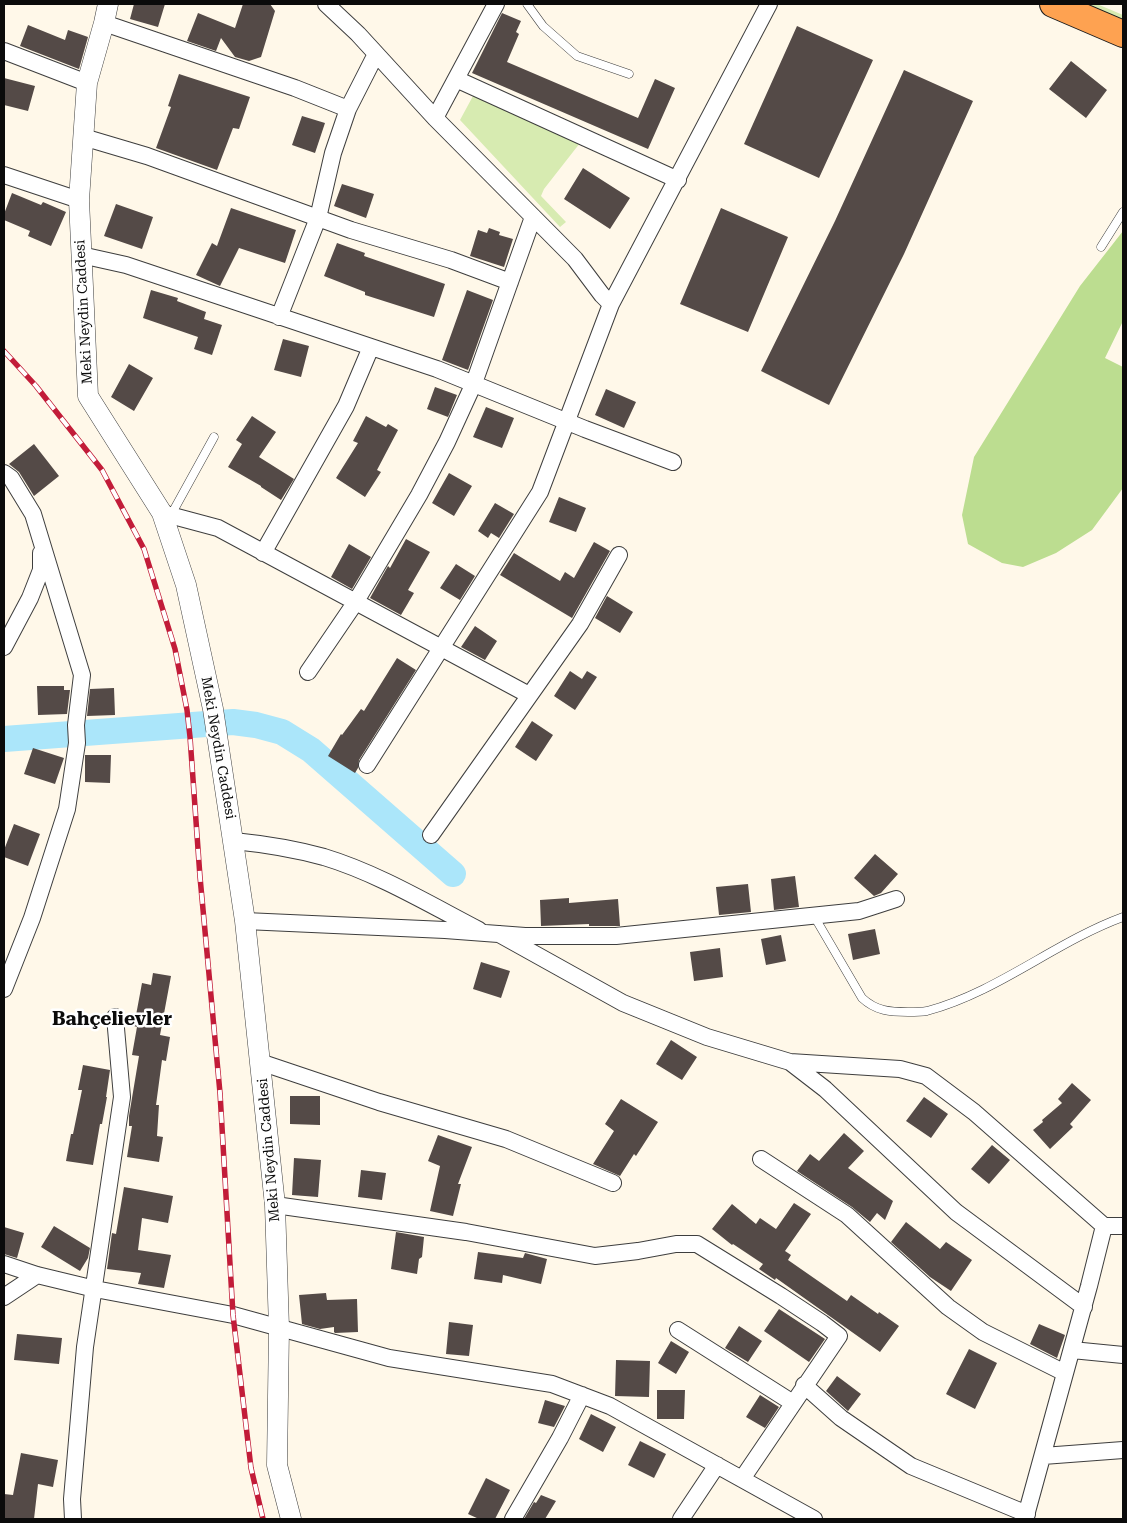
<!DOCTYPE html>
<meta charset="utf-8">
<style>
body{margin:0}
#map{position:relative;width:1127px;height:1523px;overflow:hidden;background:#fff8e9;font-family:"Roboto Serif",serif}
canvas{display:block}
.frame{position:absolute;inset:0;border:5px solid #0b0b0b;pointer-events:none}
</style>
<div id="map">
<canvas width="1127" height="1523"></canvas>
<div class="frame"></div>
</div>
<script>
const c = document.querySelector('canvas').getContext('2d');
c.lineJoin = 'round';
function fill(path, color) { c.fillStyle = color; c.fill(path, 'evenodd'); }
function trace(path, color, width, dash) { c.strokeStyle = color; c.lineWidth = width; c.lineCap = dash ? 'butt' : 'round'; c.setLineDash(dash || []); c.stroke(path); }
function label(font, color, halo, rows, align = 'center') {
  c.font = font + ' "Roboto Serif",serif'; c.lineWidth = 5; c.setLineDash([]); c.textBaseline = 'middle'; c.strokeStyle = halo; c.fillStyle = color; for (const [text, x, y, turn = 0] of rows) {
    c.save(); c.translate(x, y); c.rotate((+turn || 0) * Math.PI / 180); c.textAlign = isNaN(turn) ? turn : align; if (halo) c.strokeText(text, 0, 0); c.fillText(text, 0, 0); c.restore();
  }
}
fill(new Path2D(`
 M1085,4H1097L1123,15V21Z
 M473,96L580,143L544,189L541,196L566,222L560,227L460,120Z`), '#d7ebb1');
fill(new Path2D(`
 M1123,231V321L1105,358L1123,367V488L1092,530L1056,553L1023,567L1002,563L968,544L962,515L974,457L1080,286Z`), '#bcdd90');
trace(new Path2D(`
 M4,739L233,722L256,725L282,732L311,750L453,874`), '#abe6fa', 26);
fill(new Path2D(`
 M134,4H165L158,27L130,19Z
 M243,4H270L275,11L261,57L249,61L235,57L221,38L216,51L187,41L198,13L235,28Z
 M502,13L521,21L516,32L519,34L507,62L638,118L655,79L675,88L648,149L472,73Z
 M28,25L65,40L68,30L88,37L79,69L20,46Z
 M797,26L873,60L819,178L744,144Z
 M1071,61L1107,90L1086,118L1049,89Z
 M904,70L973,101L904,254L829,405L761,371L835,221Z
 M179,74L250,97L239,129L233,128L217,170L156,148L171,107L168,106Z
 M4,78L35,86L28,111L4,105Z
 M302,116L325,123L315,153L292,145Z
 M583,168L630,198L610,229L564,199Z
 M342,184L374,194L366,218L334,206Z
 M12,193L41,205L43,202L66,212L51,246L28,236L30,231L4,220V214Z
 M116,204L153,217L142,249L104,236Z
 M231,208L296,230L285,263L239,248L220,286L196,275L212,243L217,246Z
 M721,208L788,237L748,332L680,304Z
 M489,228L500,232L499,235L513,239L504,267L470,256L478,230L487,233Z
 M337,243L365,253L364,256L445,284L434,317L365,295V292L324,276Z
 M151,290L178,298L177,301L206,312L204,319L222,325L212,355L194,349L198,337L143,318Z
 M467,290L493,300L468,370L442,360Z
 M283,339L309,346L301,377L274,370Z
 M129,364L153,378L134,411L111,397Z
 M435,387L457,395L448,417L427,409Z
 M606,389L636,402L624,428L595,415Z
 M486,407L514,418L502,448L473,437Z
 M252,416L276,432L259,457L294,479L281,500L261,487V486L228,467L242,444L236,440Z
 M366,416L386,427L388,424L398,430L377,470L381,472L365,497L336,478L358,443L353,441Z
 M34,444L59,476L34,496L19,472L9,464Z
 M449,473L472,486L454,516L432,503Z
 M559,497L586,508L576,532L549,522Z
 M495,503L514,514L499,538L491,533L488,538L478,531Z
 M406,539L430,552L408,590L414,593L401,615L370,598L388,566L390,568Z
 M594,542L610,551L572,618L500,575L514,553L560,581L565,572L574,578Z
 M349,544L371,557L352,589L331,577Z
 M456,564L475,576L460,600L440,588Z
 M607,596L633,612L620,633L595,618Z
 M475,626L497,641L485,660L461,647Z
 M397,658L416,670L359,760L358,768L355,773L328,756L341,734L342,735L361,709L364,711Z
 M570,671L582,679L587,671L597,677L575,710L554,696Z
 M37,686H64V690H70L67,714L38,715Z
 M114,688L115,715L87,716L90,689Z
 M532,721L553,735L536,761L515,747Z
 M33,748L64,758L55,784L24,774Z
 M85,755H111L110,783L85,782Z
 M14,824L40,834L28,866L4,857V850Z
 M875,854L898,874L881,893L874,896L854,878Z
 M795,876L799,907L774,910L771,879Z
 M748,884L751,912L719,915L716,887Z
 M569,898V903L618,899L620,926H589V924L541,926L540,900Z
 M875,929L880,954L853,960L848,934Z
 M781,935L786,961L766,965L761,939Z
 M720,948L723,977L694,981L690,952Z
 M481,962L510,971L501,998L473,989Z
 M153,973L171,976L160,1035L170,1037L166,1061L162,1060L156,1105H159L157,1136L163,1137L159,1162L127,1157L132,1126H129V1116L139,1056L132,1055L137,1027L134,1026L142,983L151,985Z
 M671,1040L697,1057L682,1080L656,1064Z
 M83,1065L110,1070L106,1097H107L102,1124H100L93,1165L66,1161L71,1134H73L82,1090H78Z
 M1072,1083L1091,1100L1070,1124L1073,1127L1050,1149L1033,1130L1043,1122L1042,1120L1062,1103L1058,1099Z
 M290,1096H320V1125L290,1124Z
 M924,1097L948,1114L931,1138L906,1121Z
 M621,1099L658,1122L636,1156L634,1154L620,1176L593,1164L614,1131L605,1124Z
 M844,1133L864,1151L848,1168L893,1201L885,1220L877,1213L870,1222L852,1207L797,1171L810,1154L819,1161Z
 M438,1135L472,1147L458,1184H461L453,1216L430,1211L440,1166L428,1161Z
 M992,1145L1010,1160L989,1184L971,1169Z
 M294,1158L321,1160L318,1197L292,1195Z
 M361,1170L386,1173L382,1200L358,1197Z
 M124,1187L173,1196L168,1223L142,1218L138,1250L171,1255L164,1288L138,1284L141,1273L107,1269L112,1233L116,1234Z
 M794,1203L811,1214L785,1251L791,1255L788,1260L847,1301L851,1295L878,1314L879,1312L899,1326L880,1352L776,1278L775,1280L759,1269L763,1264L733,1244L732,1245L712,1229L732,1204L756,1224L760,1218L776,1229Z
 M906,1222L940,1249L946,1242L972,1260L951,1291L930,1277L891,1242Z
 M54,1226L90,1248L88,1258L80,1271L41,1247Z
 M4,1227L24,1233L17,1258L4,1254Z
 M396,1232L424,1237L422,1257L419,1259L417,1274L391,1269Z
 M478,1252L523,1258L525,1253L547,1259L541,1284L503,1275L502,1283L474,1279Z
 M326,1293L327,1300L357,1299L358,1332L335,1333L334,1332V1327L320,1329L302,1324L299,1295Z
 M779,1309L825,1339L809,1362L764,1331Z
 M449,1322L473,1325L469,1356L446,1354Z
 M1039,1324L1065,1335L1057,1358L1030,1344Z
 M739,1326L762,1341L748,1362L725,1348Z
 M17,1334L62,1338L59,1364L14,1360Z
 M671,1341L689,1352L676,1374L658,1363Z
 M969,1349L997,1363L975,1409L946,1394Z
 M616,1360L650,1361L649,1397L615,1396Z
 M837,1376L861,1394L848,1411L826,1391Z
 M657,1390H685L684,1419H657Z
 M760,1395L779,1407L765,1428L746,1417Z
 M545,1400L565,1406L554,1427L538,1423Z
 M591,1414L616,1427L603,1452L579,1439Z
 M640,1441L666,1454L654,1478L628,1465Z
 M21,1453L58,1460L53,1487L38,1484L34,1519H4V1494L13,1495Z
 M486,1478L510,1490L495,1519H479L468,1514Z
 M541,1495L556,1501L545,1519H524L534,1502L536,1503Z`), '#544a47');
const service = new Path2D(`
 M527,4L543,26L577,56L629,74
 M1101,247L1123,212
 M171,515L214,437
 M814,916L862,998C876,1011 890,1012 908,1012C914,1012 921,1012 927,1011C998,992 1055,942 1123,917`);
const minor = new Path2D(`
 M326,4L358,34L435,118L575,259L602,295L611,304
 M104,23L295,88L348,109
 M4,51L87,83
 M456,79L678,180
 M435,118L496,4
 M83,137L147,156L351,230L451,260L510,282
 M4,175L79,200
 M81,255L126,265L437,369L585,429L673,462
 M279,317L318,218L333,153L348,109L376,54
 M4,473L11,478L33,514L82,675L76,725L77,743L67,809L32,918L4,989
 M162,513L218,528L529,695
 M263,553L346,406L371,347
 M4,647L30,598L41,570V553
 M308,672L355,603L419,495L447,442L474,383L533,217
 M367,765L540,492L611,304L769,4
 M431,835L580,624L619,555
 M234,841C264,844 295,849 324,857C377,873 429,904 479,930
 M245,921L445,930L525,936H616L859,911L896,899
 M499,934L623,1003L707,1037L790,1062L900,1069L926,1076L974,1112L1104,1226
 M260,1062L379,1102L506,1139L613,1183
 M790,1062L825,1089L956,1212L1084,1307
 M761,1159L847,1215L948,1307L983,1332L1065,1373
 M275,1205L466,1232L595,1256L638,1251L676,1244H697L781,1296L822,1323L839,1336L742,1479
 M4,1264L37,1275L95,1289L233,1315L389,1358L552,1384L610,1406L814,1519
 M4,1297L37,1275
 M678,1330L793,1403
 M1072,1350L1123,1355
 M804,1385L841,1418L911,1466L1027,1514
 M1043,1456L1123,1450
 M73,1519L72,1499L85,1347L122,1097L115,1017
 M513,1519L560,1438L582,1395
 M681,1519L717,1465
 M1025,1519L1089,1286L1104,1226H1123`);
const tertiary = new Path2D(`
 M108,4L104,23L87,83L79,200L88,396L162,513L186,585L213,709L245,921L275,1205L279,1328L277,1465L291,1519`);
const trunk = new Path2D(`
 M1053,4L1123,34`);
trace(service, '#3e3e3e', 9);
trace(minor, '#3e3e3e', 18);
trace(tertiary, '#3e3e3e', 21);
trace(trunk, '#1c1c1c', 28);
trace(service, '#fff', 8);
trace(minor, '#fff', 16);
trace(tertiary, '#fff', 20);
trace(trunk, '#fea251', 26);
const rail = new Path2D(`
 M4,351L36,386L102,470L144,549L175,649L187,710L190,737L200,877L220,1093L233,1315L251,1468L263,1519`);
trace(rail, '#c21c39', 5.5);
trace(rail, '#fff', 4, [11]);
label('14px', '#0b0b0b', '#fff', [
 ["Meki Neydin Caddesi",84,312,-93],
 ["Meki Neydin Caddesi",218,748,80],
 ["Meki Neydin Caddesi",269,1150,-95]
]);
label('bold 19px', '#0b0b0b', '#fff', [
 ["Bahçelievler",112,1019]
]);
</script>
